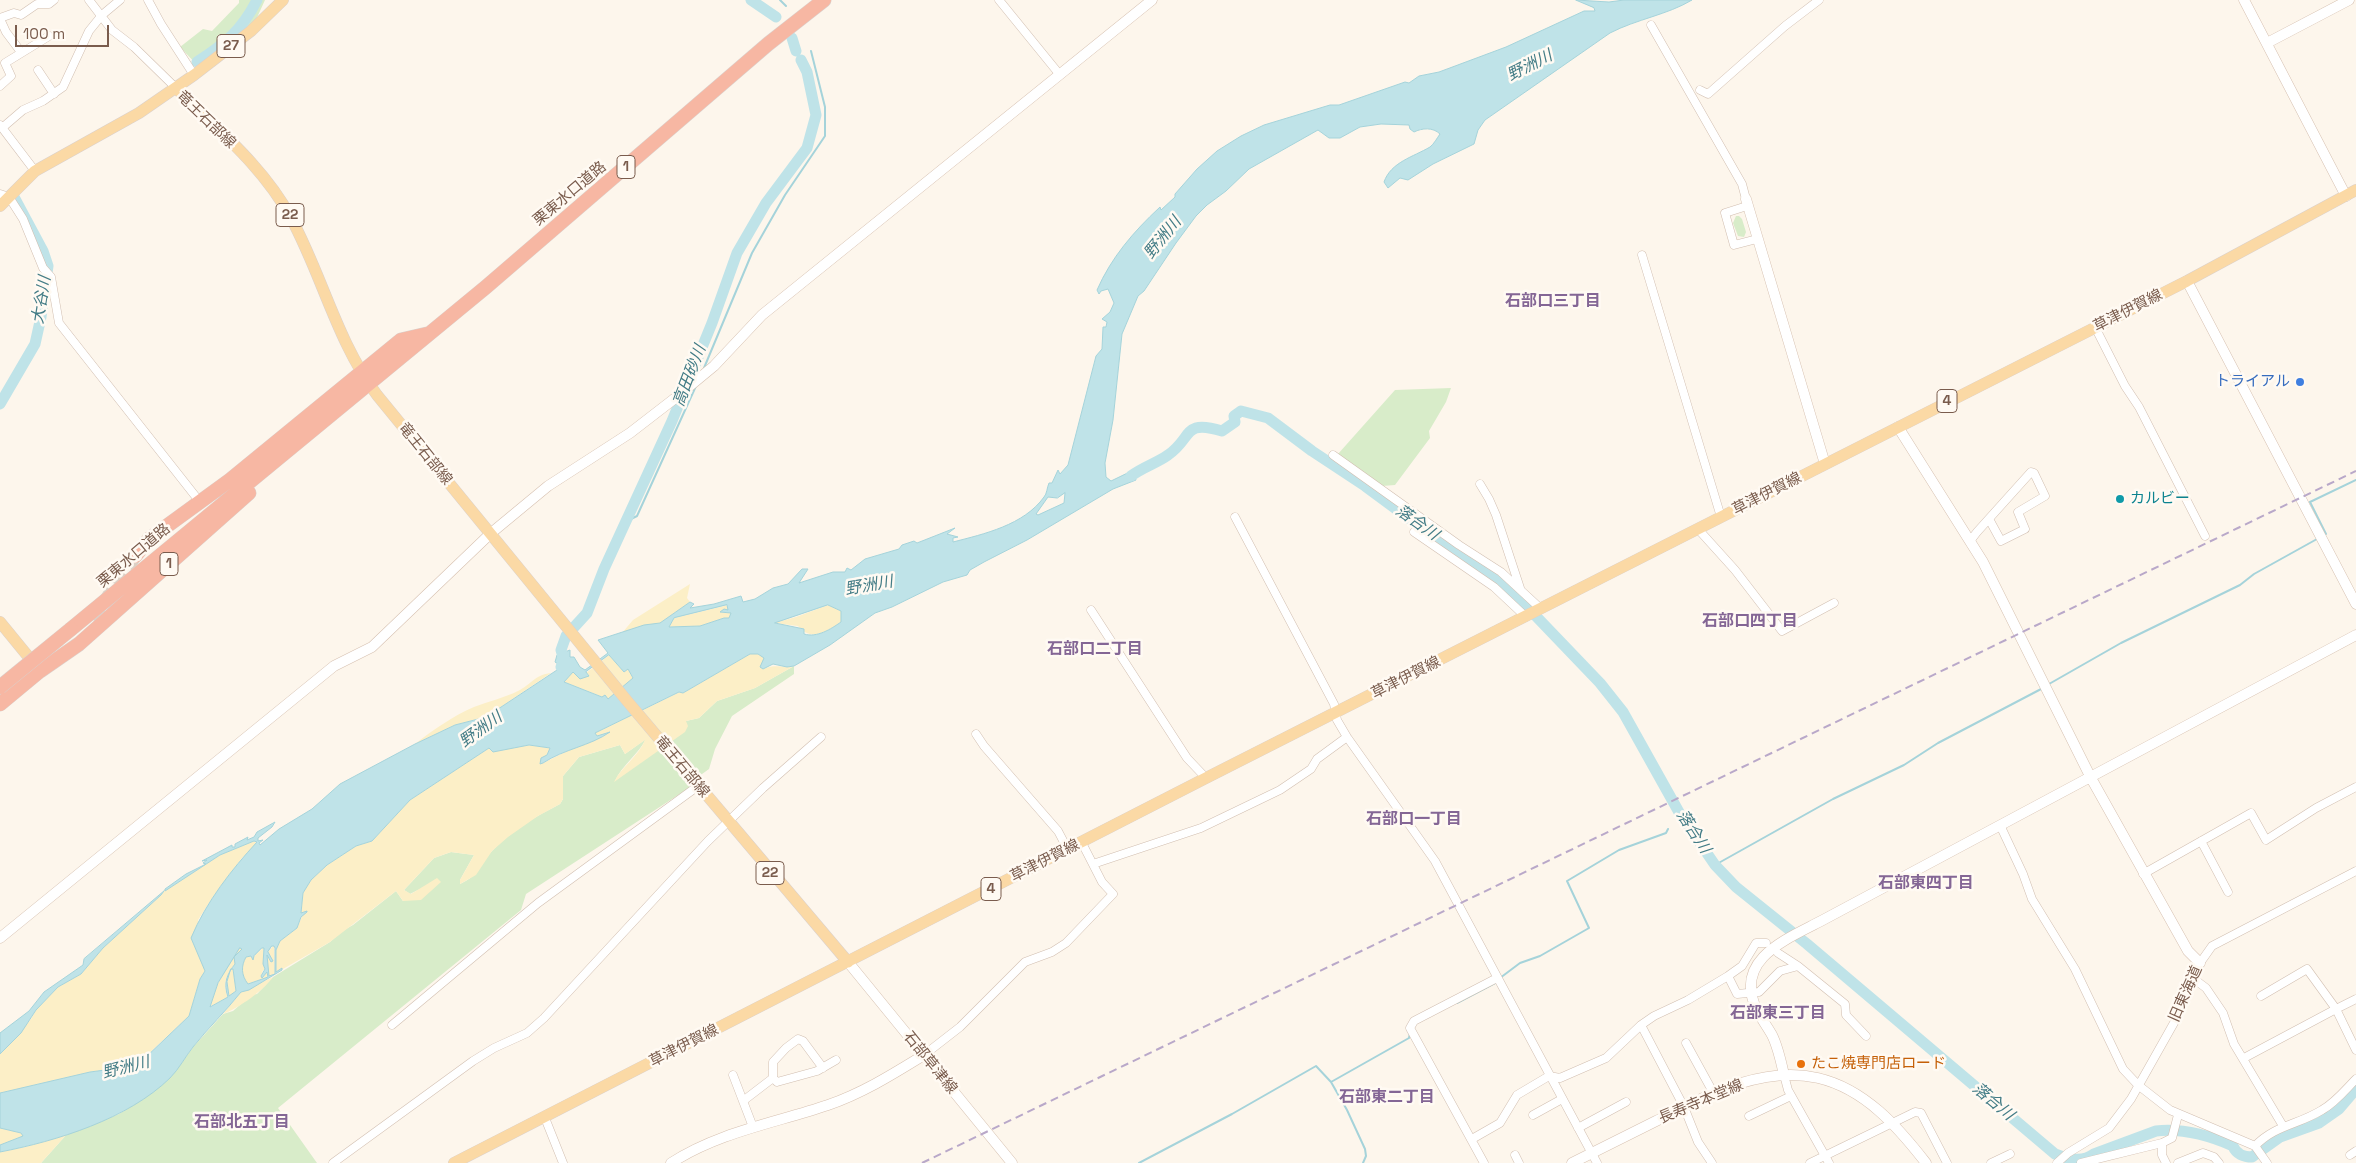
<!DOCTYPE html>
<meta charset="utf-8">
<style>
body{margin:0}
#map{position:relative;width:2356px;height:1163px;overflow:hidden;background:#fdf6ec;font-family:"Space Grotesk",sans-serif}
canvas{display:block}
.scale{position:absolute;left:15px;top:25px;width:94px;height:22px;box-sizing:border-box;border:2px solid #7a5c4d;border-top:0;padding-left:6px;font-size:15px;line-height:18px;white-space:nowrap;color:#7a5c4d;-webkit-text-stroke:4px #fffaf3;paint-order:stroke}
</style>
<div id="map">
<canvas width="2356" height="1163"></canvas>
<div class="scale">100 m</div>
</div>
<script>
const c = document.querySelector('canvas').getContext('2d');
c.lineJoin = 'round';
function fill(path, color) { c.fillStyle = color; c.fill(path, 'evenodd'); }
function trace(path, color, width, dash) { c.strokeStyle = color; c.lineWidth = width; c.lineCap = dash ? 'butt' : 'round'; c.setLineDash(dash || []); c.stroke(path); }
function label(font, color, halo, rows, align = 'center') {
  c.font = font + ' "Space Grotesk","Noto Sans JP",sans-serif'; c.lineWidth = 5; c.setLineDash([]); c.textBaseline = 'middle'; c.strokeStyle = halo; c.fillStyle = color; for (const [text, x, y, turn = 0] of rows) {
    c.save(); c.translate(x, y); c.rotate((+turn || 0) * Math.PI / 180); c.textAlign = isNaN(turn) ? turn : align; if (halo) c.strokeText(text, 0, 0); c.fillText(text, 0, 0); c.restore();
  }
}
fill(new Path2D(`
 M239,0H265L255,22L199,67L180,47L203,29L212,31L239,3Z
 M1736,216H1739L1742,219L1746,232L1744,237L1738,236L1733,223Z
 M1451,388L1446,402L1429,431L1430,438L1395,485L1382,486L1338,454L1395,390Z
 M794,666V674L732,716L715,749L709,769L691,782L692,786L526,894L521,910L278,1108L317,1163H41L67,1134L119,1114L152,1092L171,1077L194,1046L223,1014L233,1011L251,995L257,994L273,977L330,942L342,931L353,925L396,891L403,901L420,889L410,894L404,890L434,858L451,852L474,855L460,880V884C480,875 479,865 492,851C509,831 537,816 560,804L563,799V776L579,757L620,745L625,754L646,739C638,755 622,765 615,781L686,721L699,718L717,701L755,688Z`), '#d8ecc9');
fill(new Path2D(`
 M690,584L687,598L690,602L661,623L622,633L633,620Z
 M728,605L729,610L721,612L731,613L729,618H724L700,626L669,627L674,618Z
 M828,605L841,611V622C827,632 811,642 798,626L774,623L796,617Z
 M750,654H758L765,658L763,669C776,664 781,668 794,666L755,688L717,701L699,718L686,721L688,726L685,732L614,782C622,766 638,757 645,740L625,754L620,745L579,757L563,776V799L560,804L538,816L508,837L492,851L476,875L460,884V880L474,855L451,852L434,858L404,890L411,894L437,878L441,882L421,900L403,901L396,891L330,942L276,973V950L280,941L297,928L304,912L301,913L303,893L311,880L327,865L356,846L372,841L410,800L489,748L493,751L529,745L550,748L543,763L608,731L597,736L595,733L680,692L683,693Z
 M609,655L624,672L628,668L633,679L608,699L564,682L573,672L589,675L586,673Z
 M551,673L486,717L455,725L415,744C433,730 453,716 474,707C489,701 504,698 518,691C532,684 534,675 551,673Z
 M254,841L257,843L253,849L242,858L213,897L198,920L205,971L200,979L189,1016L145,1057L120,1068L90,1072L0,1093V1054L31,1019L36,1010L58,987L81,974L103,948L161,895L165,889L166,890L220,855Z
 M274,945L275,974L269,977L267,955L269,959L272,960L268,952Z
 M240,947L242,949L236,957L235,964C227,974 222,983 228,997L209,1007L218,983Z
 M264,947L263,957L265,970H263L261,976L263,977L267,972L268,977L247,984C241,975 240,966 246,957L251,956L252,958Z
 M231,969H233L236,991L229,997L227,982Z
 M273,977C264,990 239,1008 223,1014L241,992Z
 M0,1128L21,1133L24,1136L0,1145Z
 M67,1134L41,1163H0V1152L25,1147Z`), '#fcefc7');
const water = new Path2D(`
 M1576,0L1609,2L1624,0H1692C1667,15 1637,19 1610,33L1485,120L1478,130L1474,144L1433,164L1408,180L1400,178L1388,188L1384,182C1391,162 1413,157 1430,147C1434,144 1437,138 1440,134C1433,127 1422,128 1414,132L1410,129L1409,125L1381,124L1360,127L1340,138H1329L1318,130L1249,169L1226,191L1207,205L1196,216L1176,243L1144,291L1138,296L1122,334L1113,420L1105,463L1106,477L1111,481L1144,465V468L1135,476L1136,480L1113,489L1027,540L984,562L970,570L967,575L943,582L892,607L875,613L830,645L794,666L787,667L773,664L763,669L760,667L764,658L758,654H750L683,693L679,692L595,733L597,736L610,732C590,746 564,749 543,763L540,764L541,758L547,755L550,748L529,745L493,752L489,748L410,800L372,841L356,846L327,865L311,880L303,893L301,913L307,911V912L301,917L297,928L280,941L276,950V972L282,968V970L249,990L241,992C226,1011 208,1028 193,1047C185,1057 179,1069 170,1078C128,1119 57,1141 0,1152V1145L23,1136L21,1133L0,1128V1093L90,1072L120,1068L145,1058L189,1016L200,979L205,971L191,938C206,902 232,869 257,842L254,841L220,855L165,891V889L186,874L206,864L203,863L207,860L202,861L232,845V847H235V844L248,837L247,840L254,837L257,832L275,822L272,827L258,838V841L263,840L259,843L260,845L279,829L312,809L340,784L415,744L455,725L486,717L557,670L561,666L555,662L557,655L570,650V657H574L580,667L585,670L608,653L598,640L644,625L660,623L690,602L694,604L690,608L714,604L741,596L743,602L755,599L773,588L788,584L802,569H808L799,583L833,572H845L847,568L851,570L865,559L899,549L902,545L914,541L917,543L955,528L947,534L958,537L953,538V542C984,534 1024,525 1044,497C1047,494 1047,487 1049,483H1052L1058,470L1060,474L1068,465L1096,356L1102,349L1103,327H1106L1107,322L1102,319L1110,312L1114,303L1108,289L1101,291L1099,294L1097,290C1111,258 1133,232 1160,207L1161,210L1175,197V194L1197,169L1217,151L1241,136L1264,125L1330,105H1339L1405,82L1409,83L1419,76L1439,72L1506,47L1584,11H1595L1594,8ZM1065,493L1064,503L1038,515L1036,514L1048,497L1057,498ZM727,605L728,610L724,609L720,612L731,613L729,618H724L700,626L669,627L674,618ZM828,605L841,611V622C831,629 817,638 804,634V629L775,623ZM609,655L624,672L628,669L633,678L608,699L605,695L602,697L564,682L573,672L580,679L589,676L586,672ZM272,946H274L275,948V974L269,976L267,955L271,962L273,961L268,952ZM240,948L242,949L234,957L235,964C227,974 223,983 228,997L210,1007L218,983ZM262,948H264L263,964L265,969L261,976L262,978L267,972L268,977L248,984C241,975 241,966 246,957L251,956L253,960L254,956ZM231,969H233L236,991L229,996L227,982Z
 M164,891L161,895L103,948L81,974L58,987L36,1010L21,1033L0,1054V1033L29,1011L44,992L83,965L84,959Z`);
fill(water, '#bfe3e8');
trace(water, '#a5d3da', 1);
trace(new Path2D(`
 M780,0L786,6
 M704,368L752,253L785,195L825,136V107L811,51
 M625,522L637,516L696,386
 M2323,536L2326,534L2310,502L2356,480
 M2049,684L2121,643L2240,585L2254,574L2317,539
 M1715,865L1833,799L1904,765L1938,743L2043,688
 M1500,978L1520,963L1540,956L1589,928L1567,881L1619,850L1666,833L1668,829
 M1457,1003L1497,982
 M1331,1082L1409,1038L1410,1033
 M1139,1163L1232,1114L1316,1066L1331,1082L1347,1110L1365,1149L1366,1156L1363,1163`), '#a5d3da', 2);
trace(new Path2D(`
 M751,0L776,17
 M792,38L796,51
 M197,62C225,44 242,30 257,0
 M0,404L35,344L41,317L48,266L43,251L13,195
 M1131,476C1143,467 1157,463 1168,455C1193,438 1182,419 1222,431L1235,422L1234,416L1241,411L1268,418L1312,451L1365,486L1430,534L1508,587L1600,683L1623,712L1680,814L1715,865L1736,887L1807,944L2055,1154C2068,1159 2082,1163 2094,1154L2156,1131C2183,1128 2208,1135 2233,1146C2236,1154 2244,1157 2252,1157L2280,1137L2319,1123L2339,1109L2356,1089
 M561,667L565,664L561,650L566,636L587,613L604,569L672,421L712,323L737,253L766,203L807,148L816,115L807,72L801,60`), '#bfe3e8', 11);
trace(new Path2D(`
 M93,620L135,556`), '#dcd0c4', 14, [14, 7]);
const street = new Path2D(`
 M89,0L112,30L134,47L176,88
 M148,0L161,24L194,75
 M999,0L1060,75
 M0,18L14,13L21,15L37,4H49L54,0
 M0,19L6,32L21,52
 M1651,25L1742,184L1746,199
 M38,70L54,94
 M0,86L11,76L5,63L49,36
 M1700,90L1708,94L1785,26L1819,0
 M0,125L35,171
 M2,128L23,110L43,101L63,87L89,31L102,15L120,0
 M0,194L9,197L23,219L43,268L51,277L59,323L200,502
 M1747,206L1725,213L1734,245L1757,239
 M1642,255L1721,517
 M2095,327L2125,386L2139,407L2205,536
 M1333,455L1459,545L1501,572L1541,609
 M1480,484L1489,499L1496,515L1520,588
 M1235,517L1334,704L1337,720L1347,737L1435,861L1597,1163
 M1698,529L1735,570L1782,631L1834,603
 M1414,532L1494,587L1526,617
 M1970,541L1977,532L2031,472L2034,473L2045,496L2018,512L2025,529L2001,541L1989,519
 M1091,610L1187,758L1206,778
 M976,734L984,746L1058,831L1068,850
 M2000,825L2023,874L2032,899L2075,969L2123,1069L2138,1085L2170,1110L2255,1146L2267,1163
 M2201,841L2228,892
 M1093,864L1201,828L1280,790L1311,769L1317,759L1347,737
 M2143,874L2251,813L2266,840L2316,808L2356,787
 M1778,953L1798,966
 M1728,976L1742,966L1756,943H1766
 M2194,979L2206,988L2223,1013L2234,1044L2283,1126
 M2356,999L2336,1009L2356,1050
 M392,1025L538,903L698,786
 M1641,1025L1684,1107L1698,1142L1712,1163
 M1686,1043L1714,1094
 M924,1055L960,1027L1025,962L1052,952L1066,943L1113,894L1102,882L1082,843
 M2244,1058L2336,1009L2307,969L2261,996
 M733,1075L753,1127
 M1784,1075L1788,1090L1829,1163
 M773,1078V1062L786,1048L798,1039L803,1041L823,1068
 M743,1101L773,1078L777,1082L817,1071L836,1060
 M1533,1115L1562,1099
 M1749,1116L1791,1096
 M545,1118L563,1163
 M1578,1128L1626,1102
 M1472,1139L1500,1123L1517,1095L1549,1076L1560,1078L1606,1058L1641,1025L1654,1016L1688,1000L1728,976L1737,994L1759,992L1780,971L1798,966L1845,1004L1846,1015L1866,1036
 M2255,1146C2275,1125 2298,1125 2322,1110C2336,1102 2345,1090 2356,1079
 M1515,1155L1519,1163
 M2350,1155L2356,1151
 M333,1163L473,1061L494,1048L527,1033L544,1018L708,841L763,788L821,737
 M1484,1163L1410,1028L1414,1021L1497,978
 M1810,1163L1915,1112L1921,1113L1947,1163
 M1991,1163L2010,1154
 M2057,1163L2068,1153L2109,1128L2131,1099L2175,1021L2200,963L2212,946L2356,871
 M2081,1163L2162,1143
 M2166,1163L2162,1155V1143L2172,1138L2178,1115
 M2178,1163L2203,1153L2214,1157L2219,1163`);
const secondary = new Path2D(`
 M2244,0L2346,196
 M2267,43L2349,0
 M1746,199L1825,464
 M2187,281L2356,604
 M1898,427L1983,562L2091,778L2188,951L2200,963
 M0,938L334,666L372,647L490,534L548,486L630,433L674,399L714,366L762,315L1152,0
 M848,962L1012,1163
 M1784,1075C1781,1061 1778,1047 1772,1035C1767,1026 1760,1017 1756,1008C1734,959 1787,939 1821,921L2356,635
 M671,1163C719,1132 775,1123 828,1105C863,1093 893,1074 924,1055
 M1572,1163C1600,1149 1628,1135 1656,1121C1706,1096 1761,1065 1818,1078C1865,1089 1898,1127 1926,1163`);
const primary = new Path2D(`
 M176,88C216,128 264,167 291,218C322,275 337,342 377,395L628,702L848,962
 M0,206L35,171L139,113L194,75L251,31L283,0
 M0,622L36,666
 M454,1163L1206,778L2187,281L2356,190`);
const highway = new Path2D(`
 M135,556L149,539L230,480L401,340L427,334
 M71,629L486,287L768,44L824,0
 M40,671L79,644L249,493
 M0,704L47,665`);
trace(street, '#d1beb0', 9);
trace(secondary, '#d6c0b0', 11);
trace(primary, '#dad1cd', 12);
trace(highway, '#dad1cd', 15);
trace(street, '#fff', 8);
trace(secondary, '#fff', 10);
trace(primary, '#fbd9a5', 11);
trace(highway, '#f7b7a3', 14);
trace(new Path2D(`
 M922,1163L2356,471`), '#b9a8c9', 2, [8, 5]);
const highwayBridge = new Path2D(`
 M0,687L71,629`);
trace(highwayBridge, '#dad1cd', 15, []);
trace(highwayBridge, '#f7b7a3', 14);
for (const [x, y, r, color] of [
 [2300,382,5,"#3f7fe0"],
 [2120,499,5,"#0f9aa8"],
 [1801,1064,5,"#e8710a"]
]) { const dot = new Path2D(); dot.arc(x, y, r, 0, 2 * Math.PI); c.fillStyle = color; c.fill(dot); trace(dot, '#fffaf3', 2); }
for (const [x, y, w] of [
 [231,46,28],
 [626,167,18],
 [290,215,28],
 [1947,401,20],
 [169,564,18],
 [770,873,28],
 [991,889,20]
]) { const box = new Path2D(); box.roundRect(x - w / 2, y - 11.5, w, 23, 4); c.fillStyle = '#fffaf3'; c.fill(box); trace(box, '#7a5c4d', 1); }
label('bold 14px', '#7a5c4d', null, [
 ["27",231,46],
 ["1",626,167],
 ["22",290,215],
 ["4",1947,401],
 ["1",169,564],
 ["22",770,873],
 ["4",991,889]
]);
label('15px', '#7a5c4d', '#fffaf3', [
 ["竜王石部線",206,120,44],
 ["栗東水口道路",570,194,-40],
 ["草津伊賀線",2128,311,-27],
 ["竜王石部線",425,454,51],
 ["草津伊賀線",1767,494,-27],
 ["栗東水口道路",134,556,-40],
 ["草津伊賀線",1406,678,-27],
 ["竜王石部線",682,767,50],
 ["草津伊賀線",1045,861,-27],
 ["旧東海道",2186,994,-66],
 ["草津伊賀線",684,1046,-27],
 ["石部草津線",930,1063,51],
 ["長寿寺本堂線",1701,1102,-23]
]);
label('15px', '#366cbe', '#fffaf3', [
 ["トライアル",2290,382]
], 'right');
label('15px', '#0d838f', '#fffaf3', [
 ["カルビー",2130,499]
], 'left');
label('15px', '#c56008', '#fffaf3', [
 ["たこ焼専門店ロード",1811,1064]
], 'left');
label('italic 16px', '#437c86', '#fffaf3', [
 ["野洲川",1530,66,-27],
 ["野洲川",1163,238,-51],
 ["大谷川",42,300,-81],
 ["高田砂川",690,376,-69],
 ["落合川",1417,523,35],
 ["野洲川",869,586,-10],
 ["野洲川",481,730,-36],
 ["落合川",1693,832,57],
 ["野洲川",126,1068,-14],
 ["落合川",1993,1102,40]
]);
label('bold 16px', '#846695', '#fffaf3', [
 ["石部口三丁目",1553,302],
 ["石部口四丁目",1750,622],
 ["石部口二丁目",1095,650],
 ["石部口一丁目",1414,820],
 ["石部東四丁目",1926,884],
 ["石部東三丁目",1778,1014],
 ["石部東二丁目",1387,1098],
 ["石部北五丁目",242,1123]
]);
</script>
